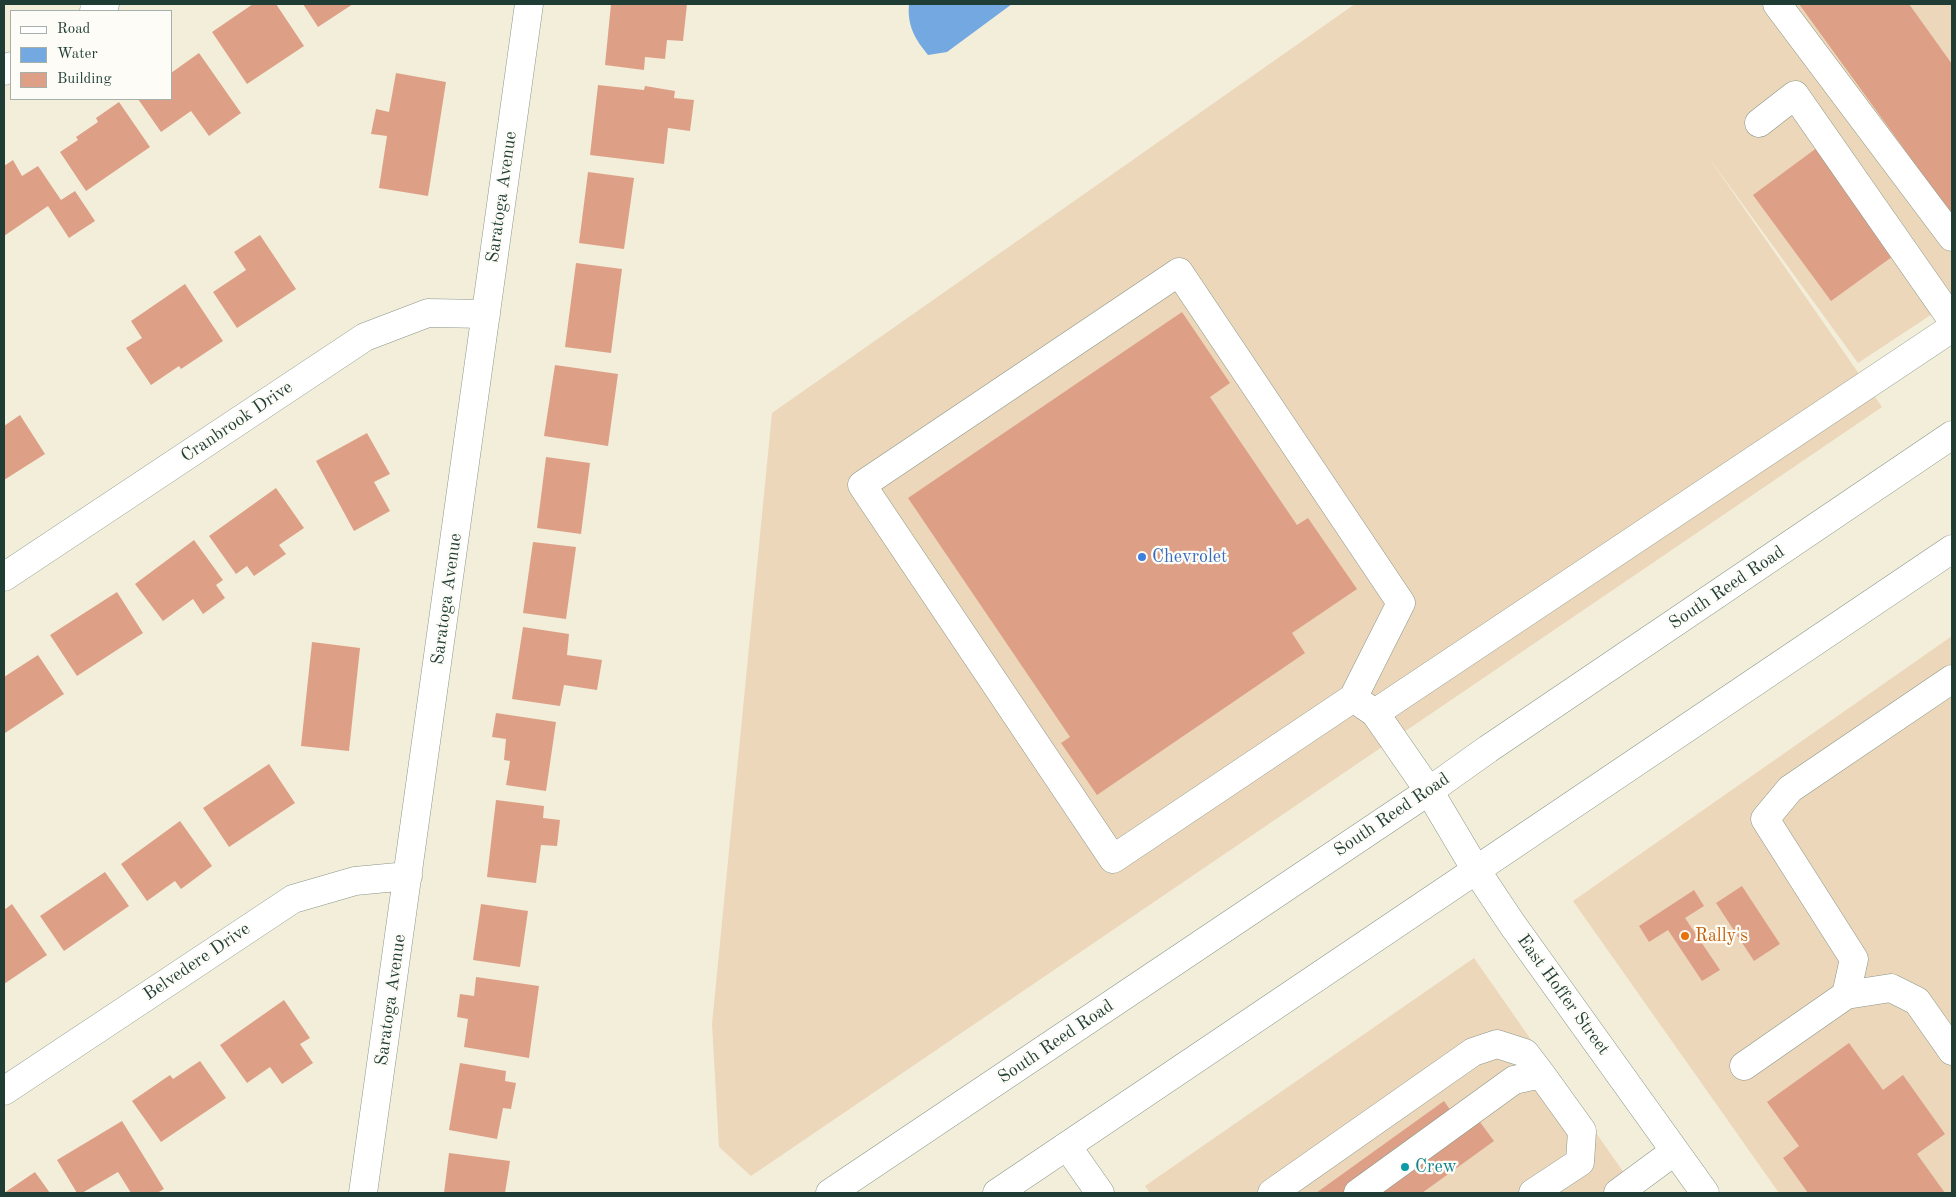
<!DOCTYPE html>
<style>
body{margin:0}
#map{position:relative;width:1956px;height:1197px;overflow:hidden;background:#f2eeda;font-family:"Old Standard TT",serif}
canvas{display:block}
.frame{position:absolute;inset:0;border:5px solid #1f3d34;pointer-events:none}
.legend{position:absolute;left:10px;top:10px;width:162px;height:90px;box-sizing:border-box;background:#fdfcf7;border:1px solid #a4b0a9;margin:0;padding:6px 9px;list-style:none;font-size:15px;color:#1f3d34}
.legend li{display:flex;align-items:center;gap:10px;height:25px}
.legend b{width:25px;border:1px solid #a4b0a9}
</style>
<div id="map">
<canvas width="1956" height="1197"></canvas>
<div class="frame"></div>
<ul class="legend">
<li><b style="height:6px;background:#fff"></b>Road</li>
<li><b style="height:14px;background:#73a8e0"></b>Water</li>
<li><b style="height:14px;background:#dda087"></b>Building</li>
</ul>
</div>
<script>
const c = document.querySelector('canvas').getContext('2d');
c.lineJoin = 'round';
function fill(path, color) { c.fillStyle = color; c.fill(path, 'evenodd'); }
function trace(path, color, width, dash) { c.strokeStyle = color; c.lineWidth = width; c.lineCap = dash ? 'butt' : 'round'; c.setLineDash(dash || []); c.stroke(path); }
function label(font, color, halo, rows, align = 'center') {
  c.font = font + ' "Old Standard TT",serif'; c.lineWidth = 4.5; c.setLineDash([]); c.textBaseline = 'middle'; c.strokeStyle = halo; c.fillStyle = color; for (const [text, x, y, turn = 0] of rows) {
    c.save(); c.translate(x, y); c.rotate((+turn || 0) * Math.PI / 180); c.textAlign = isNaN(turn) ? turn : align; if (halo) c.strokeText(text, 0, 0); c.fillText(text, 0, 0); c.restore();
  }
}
fill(new Path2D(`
 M1355,4H1952V301L1858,363L1707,155L1882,407L751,1176L719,1147L712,1024L772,413Z
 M1952,636V1193H1779L1573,901Z
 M1474,958L1638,1193H1150L1145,1186Z`), '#edd7ba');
fill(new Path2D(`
 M909,4H1012L947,52L928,55C915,39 907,26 909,4Z`), '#73a8e0');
fill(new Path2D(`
 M253,4H276L304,46L247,84L212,32Z
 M303,4H353L318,27Z
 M611,4H687L683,41L667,40L665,59L645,57L644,70L605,65Z
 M1799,4H1909L1952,64V215Z
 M199,53L241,113L209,136L191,111L161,132L138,99H171V73Z
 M396,73L446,82L428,196L379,188L387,136L371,134L376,109L389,112Z
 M598,85L644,90L645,86L675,91L674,98L694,100L690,131L668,128L664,164L590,155Z
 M119,102L150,147L86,191L60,152L78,140L76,137L98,122L96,118Z
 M1818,147L1896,254L1831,301L1753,195Z
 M13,160L22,176L38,166L61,200L75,191L95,221L69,238L48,206L4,236V166Z
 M588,172L634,178L624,249L579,243Z
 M260,235L296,289L237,328L213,292L246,270L234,252Z
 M576,263L622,269L611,353L565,347Z
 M185,284L223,341L181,369L179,366L151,385L126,348L142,338L131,321Z
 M1182,312L1230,383L1210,397L1297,525L1308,518L1357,589L1292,633L1305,653L1097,795L1061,743L1070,737L908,498Z
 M555,365L618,374L608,446L544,436Z
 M20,415L45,454L4,480V426Z
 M367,433L390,474L374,482L390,511L354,531L316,461Z
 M546,457L590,463L581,534L537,528Z
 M276,488L304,528L279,545L286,554L254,576L247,566L236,574L209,536Z
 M194,540L223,580L216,585L225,598L203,614L193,599L163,621L135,584Z
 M533,542L576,547L566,619L523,613Z
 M117,592L143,633L77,676L50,635Z
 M523,627L569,634L567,655L602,660L597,690L564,685L560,706L512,699Z
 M312,642L360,648L349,751L301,746Z
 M38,655L64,694L5,733L4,677Z
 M496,713L556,722L546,791L506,785L510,761L504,760L506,739L492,737Z
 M269,764L295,803L229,847L203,808Z
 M496,800L544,806L543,818L560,820L557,846L541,845L536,883L487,877Z
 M180,821L212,866L181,889L175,881L147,901L121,864Z
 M105,872L129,906L64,951L40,916Z
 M1742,886L1780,944L1754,961L1716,903Z
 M1694,890L1704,906L1685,918L1720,970L1702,981L1668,930L1649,942L1639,926Z
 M12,904L47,955L4,984V910Z
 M481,904L528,911L520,967L473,960Z
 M476,977L539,986L529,1058L464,1047L468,1019L457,1017L460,994L474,996Z
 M284,1000L310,1038L300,1044L313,1063L282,1084L270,1067L247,1083L220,1045Z
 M1849,1043L1883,1090L1903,1075L1945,1134L1917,1154L1945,1193H1808L1783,1158L1799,1146L1767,1102Z
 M200,1061L226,1098L161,1142L132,1101L170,1075L173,1079Z
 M460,1063L506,1071L505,1081L516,1083L511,1109L503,1108L497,1139L449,1130Z
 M1444,1101L1463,1128L1477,1118L1494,1141L1422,1193H1316Z
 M122,1121L164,1189L157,1193H131L118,1172L82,1193H77L57,1160Z
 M449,1153L510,1161L505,1193H444Z
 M35,1172L50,1193H4Z`), '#dda087');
const minor = new Path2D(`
 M1777,4L1952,237
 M94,11L105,4
 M4,71L11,66
 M1759,123L1795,95L1952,320
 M4,577L365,337L428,313L486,314
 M1353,698L1401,603L1179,272L862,485L1113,859L1353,698L1375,713
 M1846,995L1891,988L1917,1001L1952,1051
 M1744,1066L1846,995L1854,959L1765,819L1790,789L1952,679
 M4,1091L293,899L355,881L408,876
 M1067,1146L1100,1193
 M363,1193L529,4
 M1272,1193L1473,1052L1497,1044L1525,1053L1541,1074
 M1358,1193L1514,1080L1541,1074L1582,1131L1580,1162L1533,1193
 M1618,1193L1675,1151
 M1705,1193L1512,924L1476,870L1429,791L1375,713L1952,328`);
const major = new Path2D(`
 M830,1193L1429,791L1488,749L1952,435
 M997,1193L1952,549`);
trace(minor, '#889687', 29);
trace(major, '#889687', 29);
trace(minor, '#fff', 28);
trace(major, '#fff', 28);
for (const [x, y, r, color] of [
 [1142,557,5,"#3f7fe0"],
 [1685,936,5,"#e8710a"],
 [1405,1167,5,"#0f9aa8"]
]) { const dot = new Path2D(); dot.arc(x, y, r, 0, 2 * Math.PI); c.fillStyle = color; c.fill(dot); trace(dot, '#fdfcf7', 2); }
label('18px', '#1f3d34', '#fdfcf7', [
 ["Saratoga Avenue",502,197,-82],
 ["Cranbrook Drive",237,422,-34],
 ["South Reed Road",1727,588,-34],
 ["Saratoga Avenue",447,599,-82],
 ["South Reed Road",1392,815,-34],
 ["Belvedere Drive",197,962,-34],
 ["East Hoffer Street",1563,995,54],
 ["Saratoga Avenue",391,1000,-82],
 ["South Reed Road",1056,1042,-34]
]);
label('18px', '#366cbe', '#fdfcf7', [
 ["Chevrolet",1152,557]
], 'left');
label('18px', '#c56008', '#fdfcf7', [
 ["Rally's",1695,936]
], 'left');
label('18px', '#0d838f', '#fdfcf7', [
 ["Crew",1415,1167]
], 'left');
</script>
